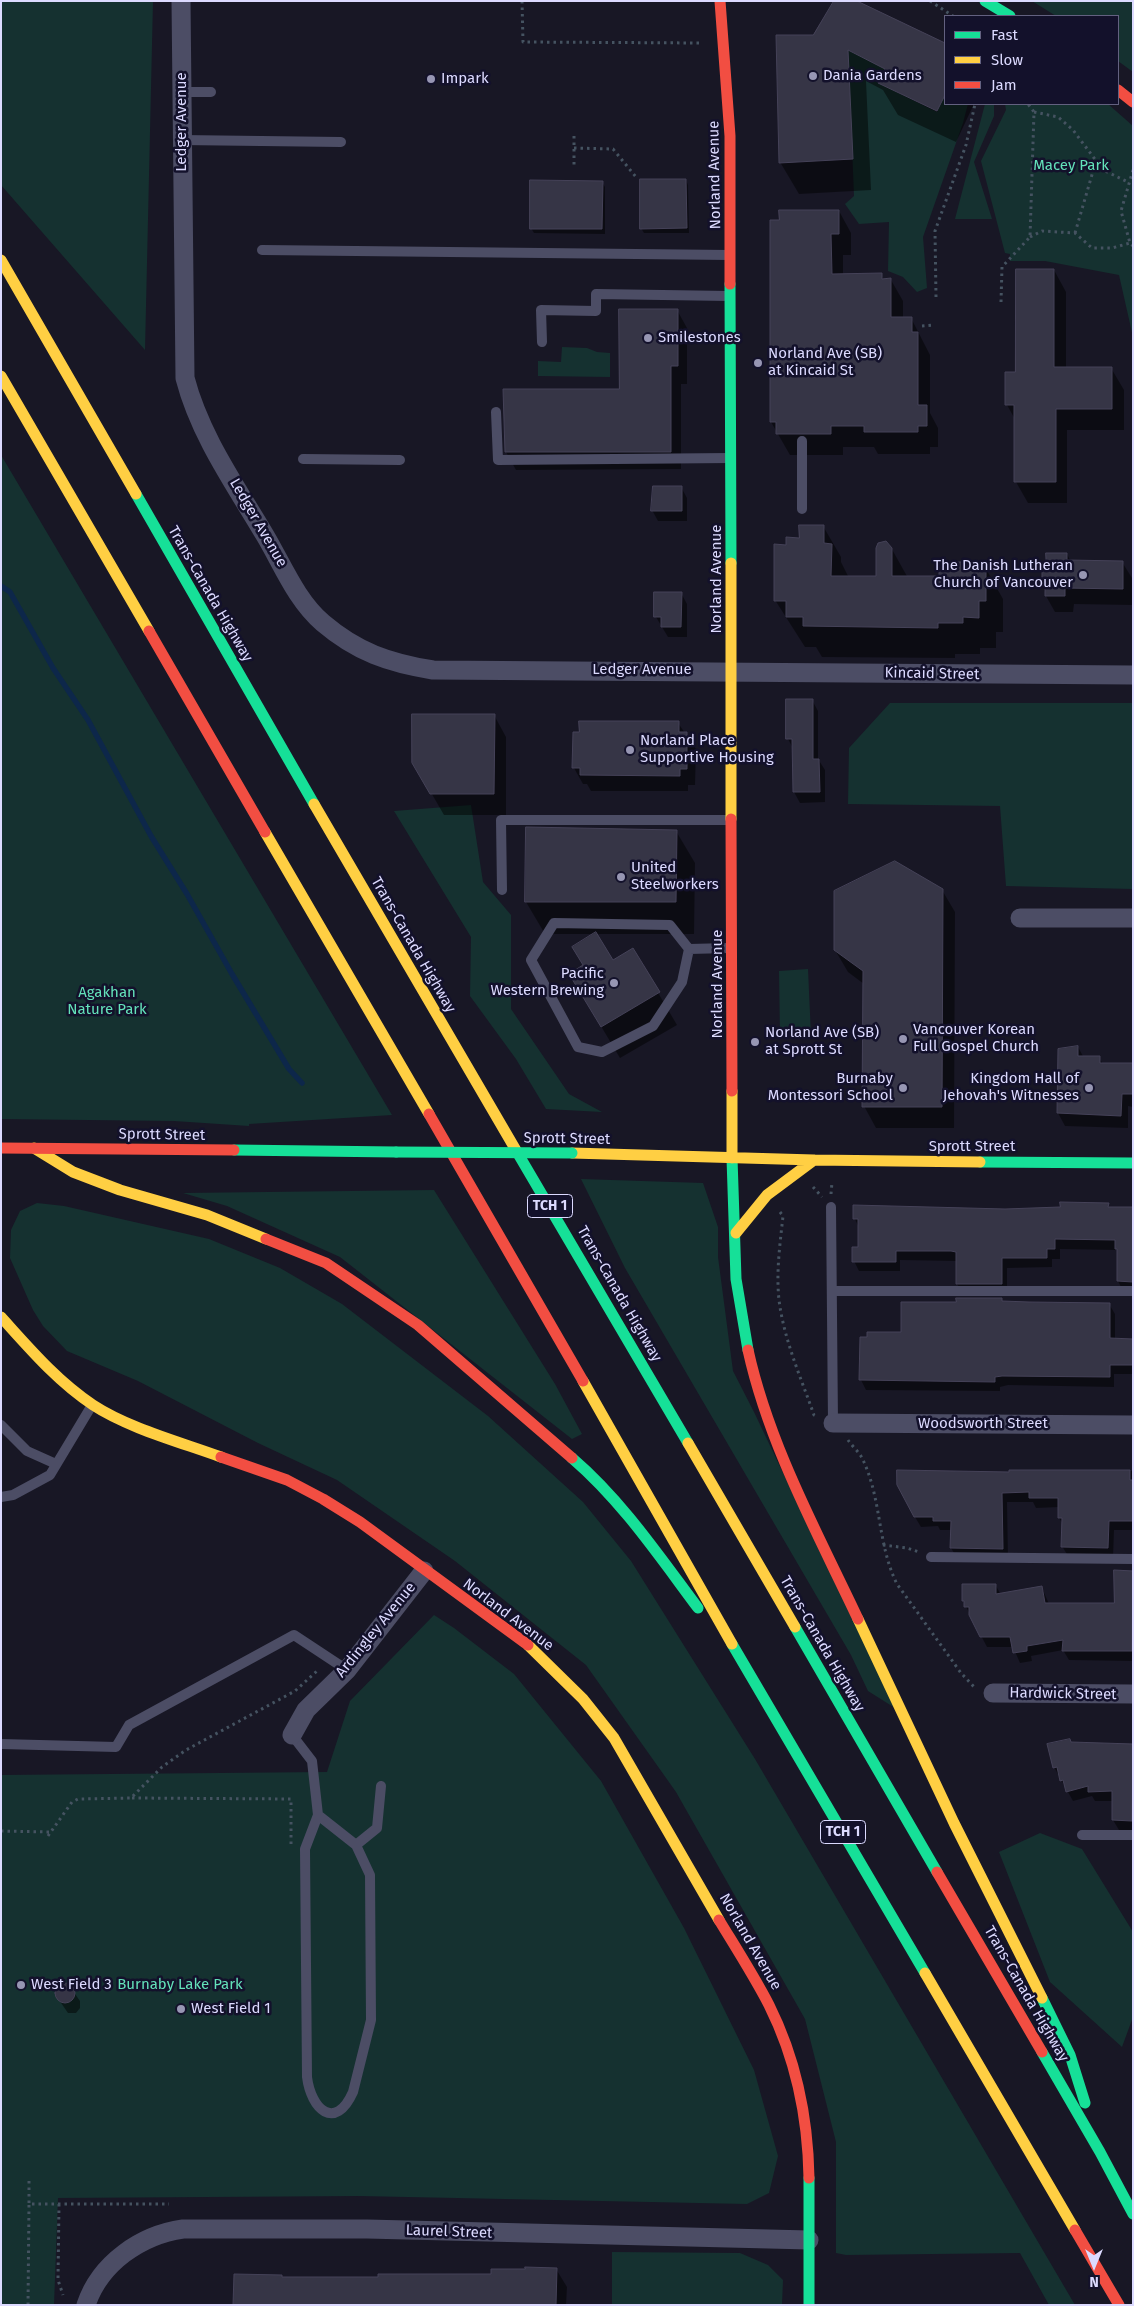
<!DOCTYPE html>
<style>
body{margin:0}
#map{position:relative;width:1134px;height:2306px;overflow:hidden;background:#181725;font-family:"Fira Sans",sans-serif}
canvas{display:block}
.frame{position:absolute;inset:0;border:2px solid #dcdaff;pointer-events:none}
.legend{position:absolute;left:944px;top:15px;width:175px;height:90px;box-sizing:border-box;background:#13112b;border:1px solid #636180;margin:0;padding:6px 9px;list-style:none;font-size:15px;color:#dcdaff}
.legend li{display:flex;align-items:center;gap:10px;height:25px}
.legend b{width:25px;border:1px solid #636180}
.north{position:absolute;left:1069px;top:2241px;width:50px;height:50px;-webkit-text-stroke:4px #13112b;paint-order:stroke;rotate:180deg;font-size:14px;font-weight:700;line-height:20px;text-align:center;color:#dcdaff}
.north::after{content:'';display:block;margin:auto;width:18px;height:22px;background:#dcdaff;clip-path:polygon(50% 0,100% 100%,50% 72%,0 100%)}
</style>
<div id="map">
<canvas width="1134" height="2306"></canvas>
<div class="frame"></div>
<ul class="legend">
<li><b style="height:6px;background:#16e098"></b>Fast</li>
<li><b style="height:6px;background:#ffcf43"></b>Slow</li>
<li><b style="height:6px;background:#f24e42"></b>Jam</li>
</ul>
<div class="north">N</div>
</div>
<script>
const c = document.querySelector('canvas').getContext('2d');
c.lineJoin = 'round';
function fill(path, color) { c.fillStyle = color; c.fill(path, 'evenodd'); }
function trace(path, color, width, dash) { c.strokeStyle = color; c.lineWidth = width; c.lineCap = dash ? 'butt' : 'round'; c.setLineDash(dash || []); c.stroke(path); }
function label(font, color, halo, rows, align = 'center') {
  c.font = font + ' "Fira Sans",sans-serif'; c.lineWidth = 5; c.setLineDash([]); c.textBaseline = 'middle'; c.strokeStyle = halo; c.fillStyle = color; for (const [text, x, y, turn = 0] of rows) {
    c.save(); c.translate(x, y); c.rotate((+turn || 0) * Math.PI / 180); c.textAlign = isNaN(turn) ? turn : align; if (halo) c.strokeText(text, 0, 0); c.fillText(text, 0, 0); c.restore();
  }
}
fill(new Path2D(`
 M1,1H153L145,350L1,185Z
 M1032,1H1133V72L1118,61V16H1056Z
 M848,50L885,69L878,83L937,112L945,95V104H968L963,123L923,237L927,288L917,292L903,277L888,271L889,222L859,224L845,204L854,196Z
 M985,104H994V116L974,162L992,219H955Z
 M1005,104H1108L1133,126V337L1119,275L1045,261H1010V254L1005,253L981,161L1006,110Z
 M562,347L587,348L597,352L610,353V377L538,376V361L561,362Z
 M1,455L392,1115L249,1124V1126L174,1121L1,1119Z
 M890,703H1133V889L1006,886L1000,806L848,804L849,748Z
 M471,805L483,882L511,915V1009L569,1094L602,1112L546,1109L516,1059L470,996L471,937L394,811Z
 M808,969L811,1036H780L779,971Z
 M581,1179L703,1183L718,1227V1257L733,1371L754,1412L895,1708L868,1691L851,1655L625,1268Z
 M434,1190L555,1384L582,1434L572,1439L340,1257L227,1206L183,1193Z
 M37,1203L64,1206L209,1239L280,1268L342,1304L488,1416L583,1502L631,1561L755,1759L1075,2305H1049L1020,2253L846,2255L836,2253V2142L805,2019L676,1792L586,1665L455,1561L337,1480L258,1443L138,1381L67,1351L43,1326L33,1310L10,1258L11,1230L20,1211Z
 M434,1615L454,1628L514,1674L601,1781L684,1928L754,2070L778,2156L769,2193L747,2204L359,2196L58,2198L54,2305H1V1775L327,1772L350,1701Z
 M1040,1833L1082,1849L1133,1932V2017L1122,2047L1050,1982L999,1852Z
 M612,2252L740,2253L768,2265L783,2280L782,2305H612Z`), '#153130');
fill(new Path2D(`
 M854,1L945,45V104H974L956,142L898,115L883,90L866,81L871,190L799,194L780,162L814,36Z
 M686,180L688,185L689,233H644L641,228Z
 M602,182L605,187V234L534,233L531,228Z
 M839,211L851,233V255H843V275H881L884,280H891L903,301V318H911L930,355V413L938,428V447H930V454H878L874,447H843V455H790L771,422L781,221Z
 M1054,270L1066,292V368H1111L1124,390V430H1067V503H1028L1016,482V421L1007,405Z
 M677,310L687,328V384H681V469L516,470L506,452L620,390Z
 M681,487L687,498V521H658L652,510Z
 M823,526L841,557V562L849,578H877L883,542L889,544L908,578L940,577L976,563L979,569H986L1003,599V632H996V648H980V654H955V658L822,657L816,647H805L775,600L787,546Z
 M1067,554L1071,562H1122L1132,578V605L1074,604L1073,612H1055L1046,596L1043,585L1047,566Z
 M681,593L687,604V637H668L656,617Z
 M812,700L818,711V759L825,770V802L800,803L794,792V750L788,739Z
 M494,715L506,737V815H444L414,763Z
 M678,723L696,749L695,785H688V791H591L587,784H583L574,768Z
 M528,828L676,831L695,863L694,934H545L526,902Z
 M942,890L955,912L954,1128H876L864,1106V984L848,972L835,950Z
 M633,950L677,1025L620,1058L589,1006L612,962Z
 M1078,1047L1084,1058H1099L1103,1064L1133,1065V1107L1128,1106V1128L1065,1126L1058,1113L1059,1050Z
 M1108,1204L1110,1208L1133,1209V1291H1123L1118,1281L1117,1250L1060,1249V1259H1052V1267L1007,1268V1293H963L957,1284V1261L900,1260V1271H859L854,1261L859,1248V1228L855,1219L854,1206L1005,1210L1061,1208Z
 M1003,1303L1109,1304L1115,1314V1340H1133V1374H1114V1387L1008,1385L1000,1387V1391L866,1390L861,1380L902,1334Z
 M1053,1470L1133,1471V1530H1114L1113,1558L1068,1556L1062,1546L1063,1524L1059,1518V1507L1036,1508L1033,1502H1007L1008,1558H957L951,1548L952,1530H940L938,1526L921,1527L915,1517L1010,1473Z
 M1133,1572V1661L1069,1660L1063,1650L1031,1656L1032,1661L1020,1663L1013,1647H987L963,1601L996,1586L1001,1595L1042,1588L1049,1604L1115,1605Z
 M1071,1744H1133V1830H1119L1113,1820V1801H1095L1092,1796L1073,1801L1054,1767Z
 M62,1984H68L80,2001V2008L76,2013H68L57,1997V1989Z
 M556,2269L567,2287L566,2305H234L283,2279L492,2276Z
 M881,2304H928V2305H881Z`), '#0007');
trace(new Path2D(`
 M1,586L10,592L53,668L88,720L151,836L187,894L232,974L289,1069L302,1083`), '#0d274a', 5.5);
const building = new Path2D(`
 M834,1H857L945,43V95L937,111L878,83L885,69L848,50L853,159L779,163L776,35H813Z
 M640,179H686L687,228L640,229Z
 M530,180L603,181L602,229H530Z
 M779,210H839V234H831L832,274L882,273V279L891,278V317H912V332H918V405H927V426H918V432H864V426H831V434H776V422H770V220H779Z
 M1016,269H1054V367H1112V409H1056V482H1014V405H1005V372H1015Z
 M619,309H678V366H671V452H505L503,389H619Z
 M653,486H682V511H651Z
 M799,525H824V543L832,544L831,576H876V548L878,543L886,541L892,548V576H939V562H977V568H986V601H979V618L963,617V623H938V628L803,626V617H786V601H774V544L786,545V537L799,538Z
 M1046,553H1067V560L1123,561V589L1065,588V596H1045V585H1042V565H1046Z
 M654,592H682L681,627H661V617H654Z
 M786,699H813V759H819L820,792H793L792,739H786Z
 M412,714H495L494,794H430L412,763Z
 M579,721H679V732H687V769H680V776L580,775V768H572L573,732H579Z
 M526,827L677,830L676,902H525Z
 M895,861L943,889L942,1107H862L863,971L834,950V891Z
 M596,932L613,960L633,948L660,992L601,1027L569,974L583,965L572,947Z
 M1078,1046V1056H1100V1063H1133V1094H1122L1121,1116L1057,1113L1058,1049Z
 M1060,1202L1109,1203L1108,1207H1133V1282L1117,1281V1249H1115V1240L1055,1239V1249H1047V1258H1002V1284H956V1252L951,1251H896V1262H852V1247H858V1219H853V1205L1005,1209L1060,1207Z
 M956,1298H1002V1301L1029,1302L1110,1303V1338L1133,1339V1365H1110V1377L1002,1376L995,1377V1382L859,1380L860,1337H867V1332H901V1302H956Z
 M897,1470L1009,1472V1470H1130V1480H1133V1521H1109L1108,1548L1061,1547L1062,1518H1058V1498H1029V1492L1002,1493L1003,1549L950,1548L951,1521H933V1517H914L897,1485Z
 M1114,1570L1133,1571L1132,1651H1062L1063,1640L1027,1646V1651L1013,1653L1010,1637H980L969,1615V1607H964V1601H962V1584H996V1594L1042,1586L1045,1603H1114Z
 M1070,1739L1071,1742L1133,1744L1132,1821L1112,1820V1791L1088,1792V1786L1066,1792L1063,1780L1060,1781L1057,1767L1053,1768L1047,1744Z
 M55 1993a10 10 0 1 1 20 0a10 10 0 1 1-20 0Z
 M525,2267L557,2268L556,2305H233L234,2274L282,2275V2277H378V2274H491V2269H525Z`);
fill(building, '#363546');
trace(building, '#454258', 1);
trace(new Path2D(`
 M522,1L523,42L701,43
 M930,1L953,16
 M1034,112L1058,117L1073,130L1103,170L1128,182
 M574,136V168
 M574,148L613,149L636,177
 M1133,170L1121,211L1130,243L1133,246
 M1075,233L1096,161
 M1030,237L1042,231L1075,233L1092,248H1112L1130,243
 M936,297L935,231L966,145L975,104
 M1001,302L1002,267L1030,237L1034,112L1028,104
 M922,326L933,325
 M813,1187L822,1197
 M831,1194L832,1182
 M780,1212L783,1216C780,1244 776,1272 779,1300C784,1340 801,1378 814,1415L818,1417
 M848,1440C852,1446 859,1452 862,1458C882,1498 877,1544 897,1584L961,1673L976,1689
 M883,1545L907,1548L919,1552
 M132,1798L291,1799V1846
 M1,1831L50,1832
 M48,1836L72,1802L78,1799L131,1798L162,1767L186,1750L295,1691L317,1671
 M29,2181V2203
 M59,2204L58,2280L63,2295
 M28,2305L29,2204H169`), '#455361', 3, [2.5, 4]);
trace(new Path2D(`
 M181,92H211
 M181,140L341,142
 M262,250L730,255
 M542,342L541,310L596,311V294L729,296
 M496,412L498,460L731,458
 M802,441V509
 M303,459L400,460
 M502,890L501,820H731
 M554,923L670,925L689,949L682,982L653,1026L602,1052L578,1047L531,960Z
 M689,949L729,948
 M831,1207L833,1423
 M832,1291H1133
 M1,1425L27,1451L56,1464
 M1,1497L13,1495L50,1475L92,1405
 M931,1557L1133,1559
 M292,1735L312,1761L318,1815L305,1849L307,2077C311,2109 335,2132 353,2092L371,2020L370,1875L356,1845L318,1815
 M1,1744L116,1747L129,1725L294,1635L347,1670
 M1082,1835H1133
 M356,1845L377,1828L381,1786`), '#4c4d65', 10);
trace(new Path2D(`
 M181,1L185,378C200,436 236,486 266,537C283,566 297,601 323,623C357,652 389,663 433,670L1133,675
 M1020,918H1133
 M833,1423L1133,1425
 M993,1693L1133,1694
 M292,1735L306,1710L347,1670L424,1571
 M86,2305C100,2263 141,2235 183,2229H367L809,2240`), '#4c4d65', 19);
trace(new Path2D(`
 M985,1L1010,16
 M730,284L731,563
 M136,494L314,804
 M234,1150L396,1152
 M517,1152L688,1443
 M732,1158L736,1279L748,1350
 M980,1162L1133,1163
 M572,1458C622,1501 659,1556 698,1608
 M795,1627L937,1872
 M732,1644L925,1973
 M1042,1998L1070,2055L1085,2103
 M1042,2052L1100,2152L1133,2214
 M809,2305V2178`), '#16e098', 11);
trace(new Path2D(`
 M1,260L136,494
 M1,376L149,631
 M731,563V819
 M314,804L517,1152
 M265,832L429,1114
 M732,1091V1158
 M34,1148L73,1172L120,1190L207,1215L266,1239
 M572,1153L814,1160L980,1162
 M736,1233L767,1195L814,1160
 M1,1317C29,1348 57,1381 93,1405C128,1428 180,1442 221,1457
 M583,1381L732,1644
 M688,1443L795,1627
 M858,1619L954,1823L1042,1998
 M528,1645L583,1699L614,1738L719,1920
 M925,1973L1075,2230`), '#ffcf43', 11);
trace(new Path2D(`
 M720,1L730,136V284
 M1118,90L1133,102
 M149,631L265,832
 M731,819L732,1091
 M429,1114L583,1381
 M1,1148L234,1150
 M266,1239L326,1263L418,1325L572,1458
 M748,1350C769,1445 817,1532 858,1619
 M221,1457L287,1480L323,1499L360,1522L528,1645
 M937,1872L1042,2052
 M719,1920C736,1948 754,1976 769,2005C796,2059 808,2118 809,2178
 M1075,2230L1119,2305`), '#f24e42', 11);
trace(new Path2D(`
 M396,1152L572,1153`), '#16e098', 11);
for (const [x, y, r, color] of [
 [813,76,5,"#9796b3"],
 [431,79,5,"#9796b3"],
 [648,338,5,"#9796b3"],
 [758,363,5,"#9796b3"],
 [1083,575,5,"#9796b3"],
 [630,750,5,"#9796b3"],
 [621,877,5,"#9796b3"],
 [614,983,5,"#9796b3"],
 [903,1039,5,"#9796b3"],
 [755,1042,5,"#9796b3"],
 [903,1088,5,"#9796b3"],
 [1089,1088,5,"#9796b3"],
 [21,1985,5,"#9796b3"],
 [181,2009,5,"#9796b3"]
]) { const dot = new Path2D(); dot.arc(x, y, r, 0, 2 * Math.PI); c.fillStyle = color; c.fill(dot); trace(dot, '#13112b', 2); }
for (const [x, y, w] of [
 [550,1206,45],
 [843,1832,45]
]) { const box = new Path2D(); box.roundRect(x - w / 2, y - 11.5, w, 23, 4); c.fillStyle = '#13112b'; c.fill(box); trace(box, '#dcdaff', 1); }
label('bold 14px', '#dcdaff', null, [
 ["TCH 1",550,1206],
 ["TCH 1",843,1832]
]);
label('15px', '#dcdaff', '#13112b', [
 ["Dania Gardens",823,76],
 ["Impark",441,79],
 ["Smilestones",658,338],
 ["Norland Ave (SB)",768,354],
 ["at Kincaid St",768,371],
 ["The Danish Lutheran",1073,566,"right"],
 ["Church of Vancouver",1073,583,"right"],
 ["Norland Place",640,741],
 ["Supportive Housing",640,758],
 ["United",631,868],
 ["Steelworkers",631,885],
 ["Pacific",604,974,"right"],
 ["Western Brewing",604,991,"right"],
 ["Vancouver Korean",913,1030],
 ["Full Gospel Church",913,1047],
 ["Norland Ave (SB)",765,1033],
 ["at Sprott St",765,1050],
 ["Burnaby",893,1079,"right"],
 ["Montessori School",893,1096,"right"],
 ["Kingdom Hall of",1079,1079,"right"],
 ["Jehovah's Witnesses",1079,1096,"right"],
 ["West Field 3",31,1985],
 ["West Field 1",191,2009]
], 'left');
label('15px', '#dcdaff', '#13112b', [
 ["Ledger Avenue",182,122,-90],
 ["Norland Avenue",715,175,-91],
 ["Ledger Avenue",258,523,60],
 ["Norland Avenue",717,579,-90],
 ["Trans-Canada Highway",210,594,60],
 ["Ledger Avenue",642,670],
 ["Kincaid Street",932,674,1],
 ["Trans-Canada Highway",413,945,60],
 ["Norland Avenue",718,984,-90],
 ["Sprott Street",162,1135,1],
 ["Sprott Street",567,1139,1],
 ["Sprott Street",972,1147],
 ["Trans-Canada Highway",619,1294,60],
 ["Woodsworth Street",983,1424],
 ["Norland Avenue",508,1615,37],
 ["Ardingley Avenue",376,1630,-51],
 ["Trans-Canada Highway",822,1644,60],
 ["Hardwick Street",1063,1694,1],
 ["Norland Avenue",750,1942,60],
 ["Trans-Canada Highway",1026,1994,60],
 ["Laurel Street",449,2232,2]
]);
label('15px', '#63e2ba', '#13112b', [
 ["Macey Park",1071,166],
 ["Agakhan",107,993],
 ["Nature Park",107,1010],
 ["Burnaby Lake Park",180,1985]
]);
</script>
